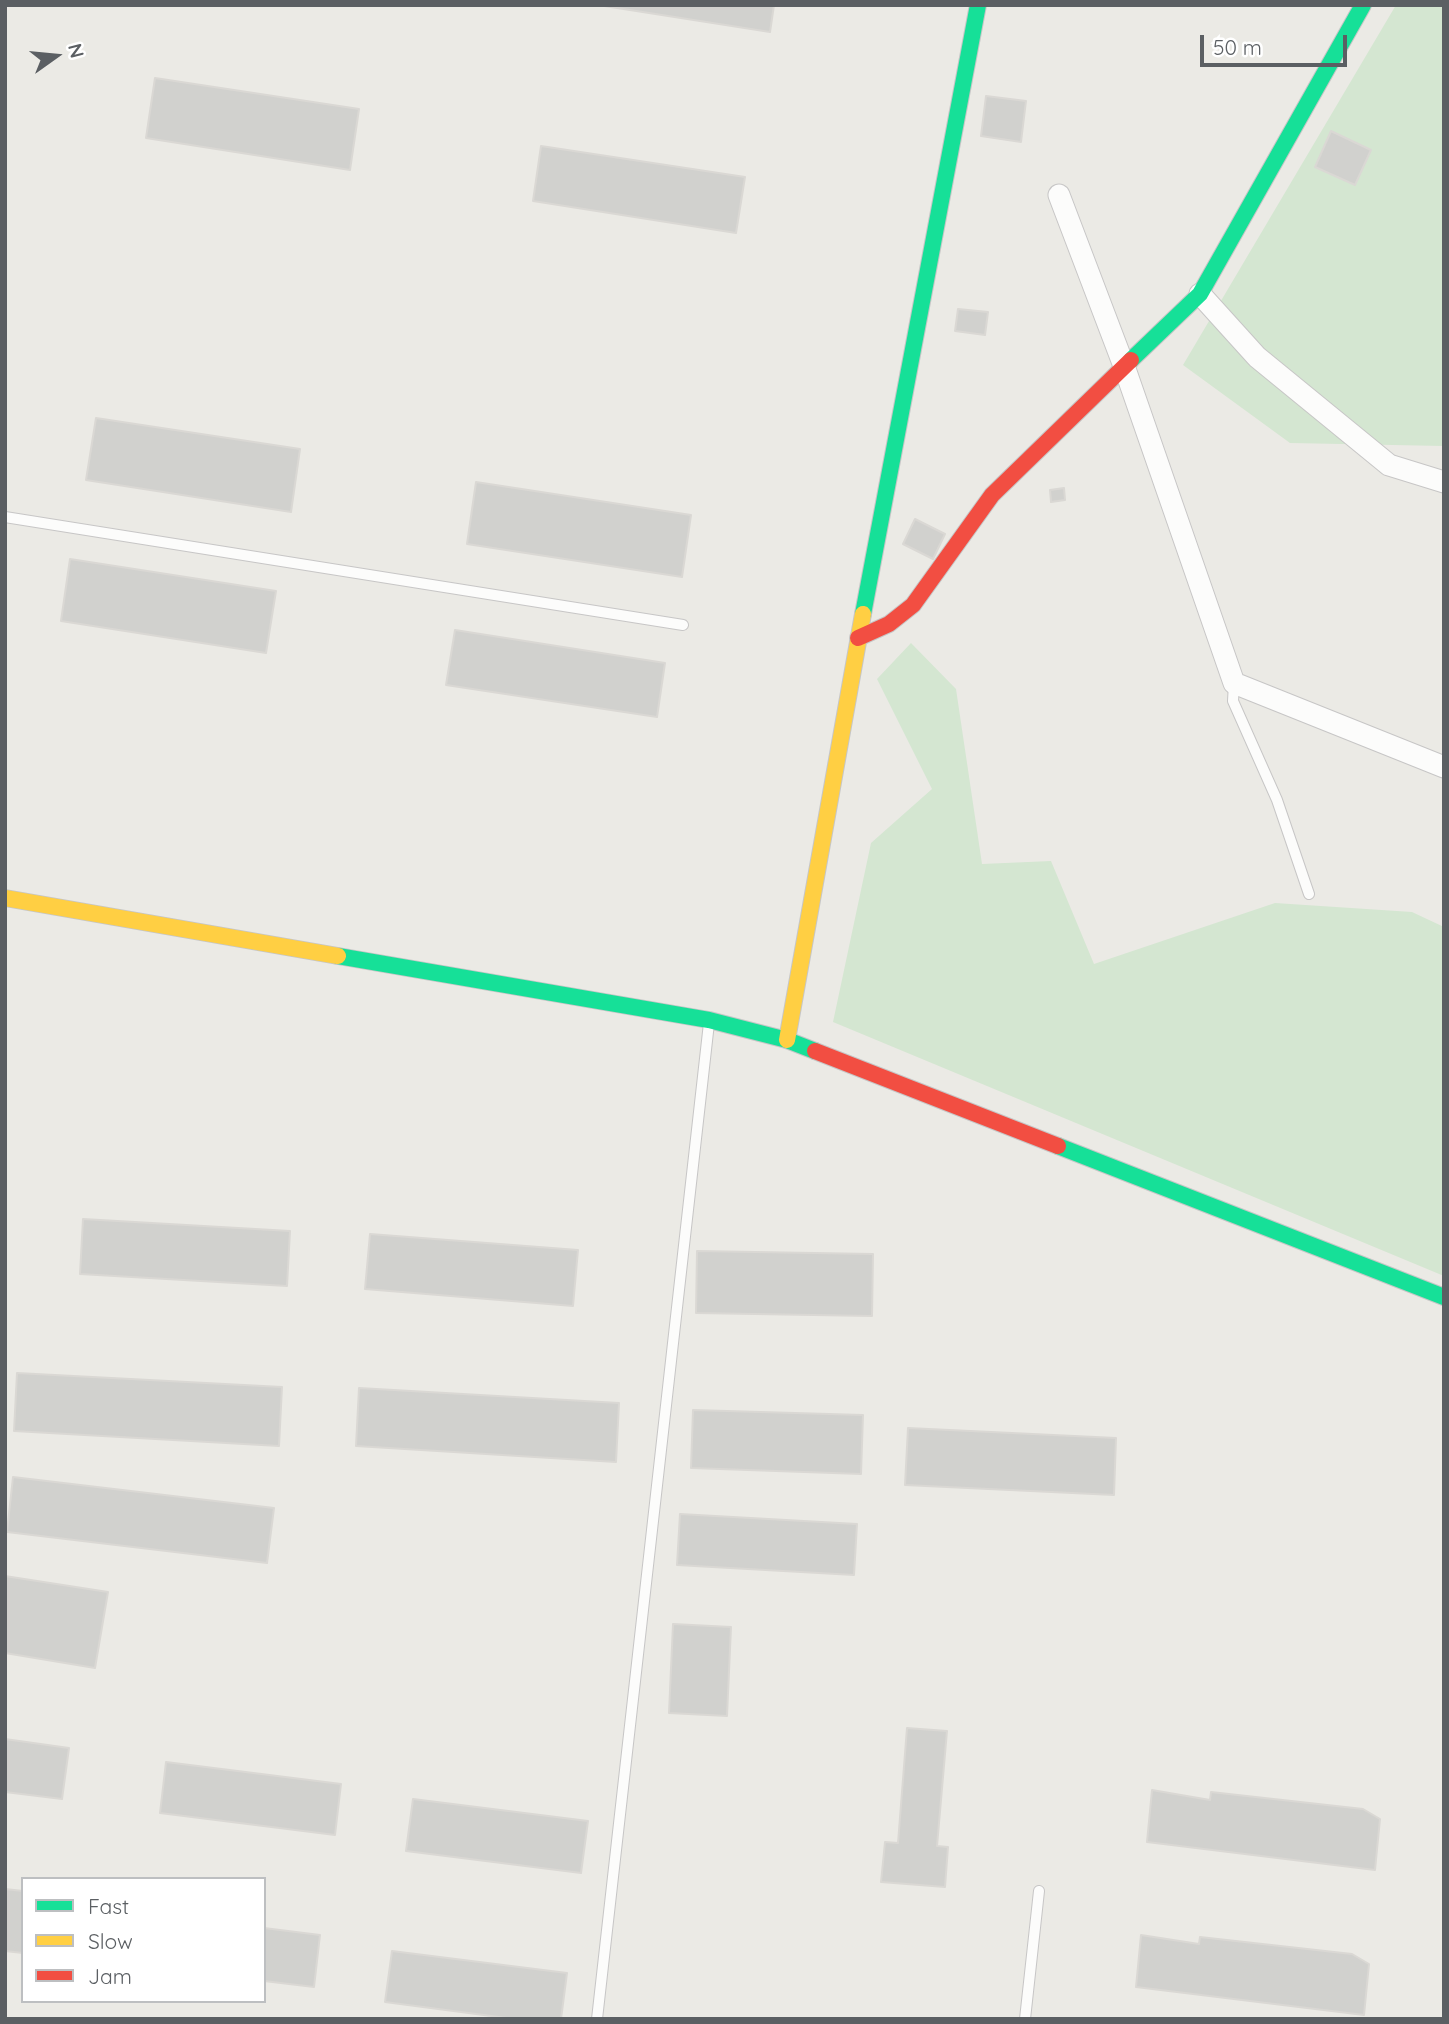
<!DOCTYPE html>
<style>
body{margin:0}
#map{position:relative;width:1449px;height:2024px;overflow:hidden;background:#ebeae5;font-family:Quicksand,sans-serif}
canvas{display:block}
.frame{position:absolute;inset:0;border:7px solid #5b5f63;pointer-events:none}
.legend{position:absolute;left:21px;top:1877px;width:245px;height:126px;box-sizing:border-box;background:#fff;border:2px solid #bdbfc1;margin:0;padding:9px 12px;list-style:none;font-size:21px;color:#5b5f63}
.legend li{display:flex;align-items:center;gap:14px;height:35px}
.legend b{width:35px;border:2px solid #bdbfc1}
.north{position:absolute;left:21px;top:21px;width:70px;height:70px;-webkit-text-stroke:5px #fff;paint-order:stroke;rotate:75deg;font-size:19px;font-weight:700;line-height:28px;text-align:center;color:#5b5f63}
.north::after{content:'';display:block;margin:auto;width:24px;height:32px;background:#5b5f63;clip-path:polygon(50% 0,100% 100%,50% 72%,0 100%)}
.scale{position:absolute;left:1200px;top:35px;width:147px;height:32px;box-sizing:border-box;border:4px solid #5b5f63;border-top:0;padding-left:9px;font-size:21px;line-height:24px;white-space:nowrap;color:#5b5f63;-webkit-text-stroke:5px #fff;paint-order:stroke}
</style>
<div id="map">
<canvas width="1449" height="2024"></canvas>
<div class="frame"></div>
<ul class="legend">
<li><b style="height:9px;background:#16e098"></b>Fast</li>
<li><b style="height:9px;background:#ffcf43"></b>Slow</li>
<li><b style="height:9px;background:#f24e42"></b>Jam</li>
</ul>
<div class="north">N</div>
<div class="scale">50 m</div>
</div>
<script>
const c = document.querySelector('canvas').getContext('2d');
c.lineJoin = 'round';
function fill(path, color) { c.fillStyle = color; c.fill(path, 'evenodd'); }
function trace(path, color, width, dash) { c.strokeStyle = color; c.lineWidth = width; c.lineCap = dash ? 'butt' : 'round'; c.setLineDash(dash || []); c.stroke(path); }
fill(new Path2D(`
 M1396,5H1444V446L1290,443L1183,365Z
 M911,643L956,689L982,864L1051,861L1094,964L1275,903L1412,912L1444,927V1276L833,1022L871,843L932,789L877,679Z`), '#d4e6d1');
const building = new Path2D(`
 M598,5H774L770,32Z
 M155,78L359,109L350,170L146,138Z
 M986,96L1026,101L1021,142L981,136Z
 M1331,131L1371,150L1355,185L1315,167Z
 M541,146L745,177L736,233L533,201Z
 M958,309L988,312L985,335L955,331Z
 M96,418L300,449L291,512L86,480Z
 M476,482L691,515L682,577L467,544Z
 M1064,488L1065,500L1051,502L1050,490Z
 M915,519L945,534L933,559L903,544Z
 M70,559L276,591L266,653L61,621Z
 M455,630L665,663L657,717L446,685Z
 M83,1219L290,1231L287,1286L80,1274Z
 M370,1234L578,1250L573,1306L365,1289Z
 M697,1251L873,1254L872,1316L696,1313Z
 M17,1373L282,1387L279,1446L14,1431Z
 M359,1388L619,1403L616,1462L356,1446Z
 M693,1410L863,1415L861,1474L691,1468Z
 M908,1428L1116,1438L1114,1495L905,1485Z
 M13,1477L274,1508L267,1563L7,1532Z
 M680,1514L857,1524L854,1575L677,1565Z
 M5,1576L108,1592L95,1668L5,1653Z
 M673,1624L731,1627L727,1716L669,1713Z
 M907,1728L947,1731L937,1846L948,1847L945,1887L881,1882L885,1842L898,1843Z
 M5,1739L69,1748L62,1799L5,1792Z
 M166,1762L341,1784L335,1835L160,1813Z
 M1152,1790L1210,1800L1211,1792L1363,1809L1380,1819L1375,1870L1147,1842Z
 M413,1799L588,1821L581,1873L406,1851Z
 M5,1889L23,1891V1953L5,1951Z
 M264,1928L320,1935L314,1987L264,1981Z
 M1141,1935L1199,1944L1200,1937L1352,1954L1369,1964L1364,2015L1136,1987Z
 M392,1951L567,1973L561,2019H514L385,2002Z`);
fill(building, '#d1d1ce');
trace(building, '#dad8d4', 2);
const lane = new Path2D(`
 M5,517L683,625
 M1234,683L1233,701L1277,800L1309,894
 M597,2019L709,1023
 M1025,2019L1039,1891`);
const street = new Path2D(`
 M1059,195L1124,366L1234,683L1444,767
 M1200,294L1257,357L1389,465L1444,482`);
const fast = new Path2D(`
 M1131,360L1200,294L1363,5
 M863,614L978,5
 M338,956L709,1020L787,1040L815,1051
 M1058,1146L1444,1297`);
const slow = new Path2D(`
 M5,898L338,956
 M787,1040L863,614`);
const jam = new Path2D(`
 M858,638L889,624L913,605L992,495L1131,360
 M815,1051L1058,1146`);
trace(lane, '#c7c6c6', 12);
trace(street, '#c7c6c6', 23);
trace(fast, '#c6c6c6', 18);
trace(slow, '#c6c6c6', 18);
trace(jam, '#c6c6c6', 18);
trace(lane, '#fcfcfb', 10);
trace(street, '#fcfcfb', 21);
trace(fast, '#16e098', 16);
trace(slow, '#ffcf43', 16);
trace(jam, '#f24e42', 16);
</script>
